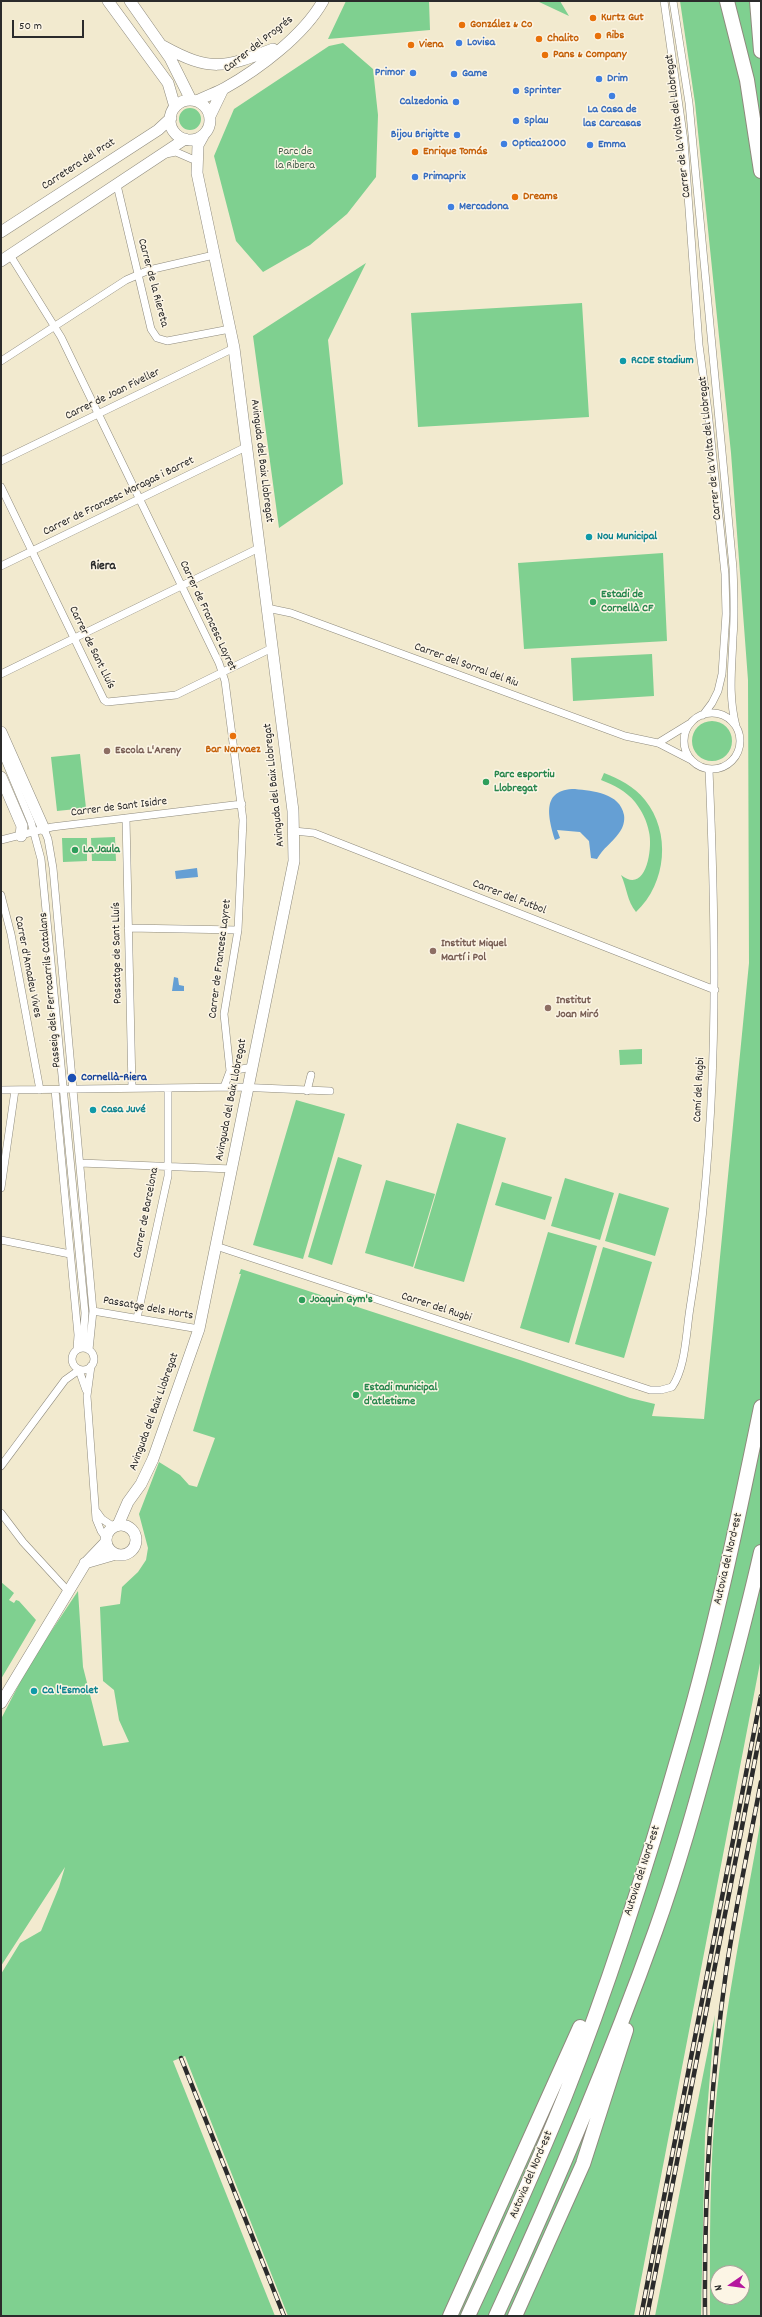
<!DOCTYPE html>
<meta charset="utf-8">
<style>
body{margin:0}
#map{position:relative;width:762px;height:2317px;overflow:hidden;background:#f2eacf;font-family:Dekko,sans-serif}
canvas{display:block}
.frame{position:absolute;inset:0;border:2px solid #2b2b2b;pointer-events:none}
.north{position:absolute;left:710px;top:2265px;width:40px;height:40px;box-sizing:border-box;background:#fcf5e5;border:1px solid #a8a49b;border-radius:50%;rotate:257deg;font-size:11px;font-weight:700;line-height:16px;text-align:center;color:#2b2b2b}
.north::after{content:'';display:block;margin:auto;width:14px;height:18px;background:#b5179e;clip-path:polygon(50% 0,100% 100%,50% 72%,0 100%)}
.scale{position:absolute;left:12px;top:20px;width:72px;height:18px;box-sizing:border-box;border:2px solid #2b2b2b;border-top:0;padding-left:5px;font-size:12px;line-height:14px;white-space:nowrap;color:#2b2b2b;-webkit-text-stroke:3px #fcf5e5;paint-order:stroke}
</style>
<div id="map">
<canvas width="762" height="2317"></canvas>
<div class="frame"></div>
<div class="north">N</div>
<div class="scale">50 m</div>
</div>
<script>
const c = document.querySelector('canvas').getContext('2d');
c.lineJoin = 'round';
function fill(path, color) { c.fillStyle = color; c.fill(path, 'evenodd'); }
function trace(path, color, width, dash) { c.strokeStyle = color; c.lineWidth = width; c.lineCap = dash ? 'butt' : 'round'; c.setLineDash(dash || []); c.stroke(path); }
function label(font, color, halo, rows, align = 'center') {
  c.font = font + ' Dekko,sans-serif'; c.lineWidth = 3; c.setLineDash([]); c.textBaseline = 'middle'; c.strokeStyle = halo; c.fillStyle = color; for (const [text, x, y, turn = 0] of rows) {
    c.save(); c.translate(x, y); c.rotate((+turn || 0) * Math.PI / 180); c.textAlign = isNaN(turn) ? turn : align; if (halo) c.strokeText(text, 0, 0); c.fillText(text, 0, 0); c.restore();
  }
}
fill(new Path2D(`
 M346,1H429L430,30L328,39Z
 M537,1H560L569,16Z
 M680,1H761V1658L634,2316H288L185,2056L173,2061L275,2316H1V1974L20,1943L41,1931L59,1887L65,1867L1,1966V1719L30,1663L78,1591L83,1667L103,1746L129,1742L119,1720L114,1690L103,1681L100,1607L120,1604L122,1587L138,1572L146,1560L148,1548L139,1514L159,1462L180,1475L189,1485L197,1487L215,1438L193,1431L241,1274H239L241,1269L520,1360L630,1398L655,1404L652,1416L704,1419L749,963L748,680L731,453L695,103Z
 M343,43L373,69L378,115L376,177L347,214L310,245L263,272L236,241L214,156L234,109L329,46Z
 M179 119a11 11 0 1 1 22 0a11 11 0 1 1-22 0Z
 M366,263L328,340L343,484L279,528L253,336Z
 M582,303L589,417L418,427L411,313Z
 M663,553L667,641L524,649L518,563Z
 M652,654L654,696L573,701L571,658Z
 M692 741a20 20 0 1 1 40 0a20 20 0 1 1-40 0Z
 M80,754L86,808L57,811L51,757Z
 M604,773C619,779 634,786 645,800C671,832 667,883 636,912C627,901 627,888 621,875C646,895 653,849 649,832C647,821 642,811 635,802C626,791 614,785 601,780Z
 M115,837L116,861H92L91,838Z
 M62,838H87V861L63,862Z
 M642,1049V1064L620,1065L619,1050Z
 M296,1100L345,1114L303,1259L253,1245Z
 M457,1123L506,1138L464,1282L414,1268Z
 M338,1157L362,1165L332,1265L308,1257Z
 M565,1178L614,1193L600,1240L551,1226Z
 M386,1180L435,1194L413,1267L365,1253Z
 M502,1182L552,1197L545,1220L495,1205Z
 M619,1193L669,1208L655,1256L605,1241Z
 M548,1232L597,1246L569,1343L520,1328Z
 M603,1247L652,1262L624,1358L575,1344Z
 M1,1582L14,1593L9,1600L14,1603L16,1600L19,1601L36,1620L1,1679Z
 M761,1819V2316H710C710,2241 709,2167 717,2092C726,2001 745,1910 761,1819ZM718,2273H742V2297H718Z
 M715,2015L705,2136L701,2316H655Z`), '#7fd090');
fill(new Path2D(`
 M575,789C593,791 620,793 624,815C625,821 623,828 619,833C612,843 603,848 597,859L591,858L589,841L580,832L557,830L560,838L555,840C548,817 541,789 575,789Z
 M197,868L198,877L176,879L175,871Z
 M174,977L178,978L179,985L184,986V991H172Z`), '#659fd4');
const street = new Path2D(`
 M664,1L684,141L699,345L708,411L725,574L726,614L722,674L718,691L712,703L703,715
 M673,1L689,103L733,568C734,591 735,614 733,637C732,668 728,695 736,726
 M166,154L176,152L192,159
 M117,185L151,329L157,338L167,341L230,329
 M10,255L61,337L219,663L225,681L243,820L238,930L224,1014L230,1071L224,1087
 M1,361L126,280L149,270L214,255
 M1,461L234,348
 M1,487L104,700L107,702L176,695L272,648
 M1,566L246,447
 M267,608L291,613L625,736L658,743L691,760
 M1,674L259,548
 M684 741a28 28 0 1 1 56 0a28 28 0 1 1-56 0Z
 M658,743L689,724
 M1,750L31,822L41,859L85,1313L83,1344
 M126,818L132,1088
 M44,829L48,839L53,868L93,1311L89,1350
 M294,831L314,833L715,990
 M1,840L52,827L242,804
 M1,895L11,934L40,1090
 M128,928L238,930
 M230,1071L253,1067
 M1,1090L237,1087L330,1091
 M55,1090L78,1335L77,1349
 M307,1091L311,1075
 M80,1163L232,1169
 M1,1188L15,1090
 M1,1240L70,1254
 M216,1246L650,1390H661L672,1387C686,1367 686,1332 690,1308C719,1130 717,949 709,770
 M93,1311L199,1329
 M137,1318L168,1176V1088
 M72 1359a11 11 0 1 1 22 0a11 11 0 1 1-22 0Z
 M91,1366L87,1396L96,1519L101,1531L106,1538
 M1,1466L65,1380L79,1370L86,1390
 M97,1512L102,1519L114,1527
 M1,1513L23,1542L68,1591`);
const secondary = new Path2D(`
 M108,1L168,83L175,107
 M130,1L170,58L191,100
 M163,46C210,72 224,68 273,49
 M170 120a20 20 0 1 1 40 0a20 20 0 1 1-40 0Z
 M197,101C206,96 216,93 225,88C259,69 304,35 323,1
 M210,116L223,89
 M1,232L158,130L171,118
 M1,261L185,139
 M1,732L44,829
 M1,777L22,826L21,836
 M118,1525L128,1502L141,1484L153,1459L199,1329L294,861L293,811L234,348L197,173L198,145L203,136
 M106 1540a15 15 0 1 1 30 0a15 15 0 1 1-30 0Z
 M85,1563L116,1554
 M1,1703L85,1564L106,1542`);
const highway = new Path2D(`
 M727,1L747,80L761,171
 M757,1L761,51
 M450,2316L580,2027
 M468,2316C502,2243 535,2170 565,2096C611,1980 649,1859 683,1740C715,1630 738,1519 761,1407
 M496,2316C554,2190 608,2063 655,1932C678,1868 696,1803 714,1737C730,1676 747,1614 761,1552
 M515,2316L583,2164L626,2030`);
trace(street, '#8e8a7d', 8);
trace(secondary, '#8e8a7d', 12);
trace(highway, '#8e8a7d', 16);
trace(street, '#fff', 7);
trace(secondary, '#fff', 11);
trace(highway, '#fff', 14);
const rail = new Path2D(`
 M181,2058L284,2316
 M641,2316L761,1696
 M647,2316L761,1729
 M705,2316C704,2201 710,2086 726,1972C735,1909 749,1845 761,1782`);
trace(rail, '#2b2b2b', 4.5);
trace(rail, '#fcf5e5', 3, [9]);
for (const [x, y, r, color] of [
 [593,18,4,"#e8710a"],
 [462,25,4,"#e8710a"],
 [598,36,4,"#e8710a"],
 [539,39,4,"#e8710a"],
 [459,43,4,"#3f7fe0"],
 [411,45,4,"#e8710a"],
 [545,55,4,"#e8710a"],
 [413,73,4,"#3f7fe0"],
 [454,74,4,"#3f7fe0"],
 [599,79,4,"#3f7fe0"],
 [516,91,4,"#3f7fe0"],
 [612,96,4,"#3f7fe0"],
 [456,102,4,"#3f7fe0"],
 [516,121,4,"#3f7fe0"],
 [457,135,4,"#3f7fe0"],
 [504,144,4,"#3f7fe0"],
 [590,145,4,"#3f7fe0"],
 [415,152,4,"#e8710a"],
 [415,177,4,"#3f7fe0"],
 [515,197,4,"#e8710a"],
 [451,207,4,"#3f7fe0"],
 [623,361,4,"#0f9aa8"],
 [589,537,4,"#0f9aa8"],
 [593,602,4,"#2e9e5b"],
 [233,736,4,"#e8710a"],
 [107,751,4,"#8d6e63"],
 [486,782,4,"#2e9e5b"],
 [75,850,4,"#2e9e5b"],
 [433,951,4,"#8d6e63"],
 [548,1008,4,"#8d6e63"],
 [72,1078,5,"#1a4fb4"],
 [93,1110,4,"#0f9aa8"],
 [302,1300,4,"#2e9e5b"],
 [356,1395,4,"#2e9e5b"],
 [34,1691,4,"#0f9aa8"]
]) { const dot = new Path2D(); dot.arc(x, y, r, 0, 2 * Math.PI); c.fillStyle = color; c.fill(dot); trace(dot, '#fcf5e5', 1.5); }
label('bold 12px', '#c56008', '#fcf5e5', [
 ["Kurtz Gut",601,18],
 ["González & Co",470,25],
 ["Ribs",606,36],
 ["Chalito",547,39],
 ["Viena",419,45],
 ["Pans & Company",553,55],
 ["Enrique Tomás",423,152],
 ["Dreams",523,197],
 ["Bar Narvaez",233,750,"center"]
], 'left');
label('bold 12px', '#366cbe', '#fcf5e5', [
 ["Lovisa",467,43],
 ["Primor",405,73,"right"],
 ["Game",462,74],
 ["Drim",607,79],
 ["Sprinter",524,91],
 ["Calzedonia",448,102,"right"],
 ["La Casa de",612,110,"center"],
 ["las Carcasas",612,124,"center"],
 ["Splau",524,121],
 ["Bijou Brigitte",449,135,"right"],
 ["Optica2000",512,144],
 ["Emma",598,145],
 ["Primaprix",423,177],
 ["Mercadona",459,207]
], 'left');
label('12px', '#2b2b2b', '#fcf5e5', [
 ["Carrer del Progrés",259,45,-38],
 ["Carrer de la Volta del Llobregat",679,126,-97],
 ["Carretera del Prat",79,165,-33],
 ["Carrer de la Riereta",152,283,75],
 ["Carrer de Joan Fiveller",113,395,-26],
 ["Carrer de la Volta del Llobregat",711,448,-96],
 ["Avinguda del Baix Llobregat",261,461,83],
 ["Carrer de Francesc Moragas i Barret",119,497,-26],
 ["Carrer de Francesc Layret",207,616,65],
 ["Carrer de Sant Lluís",91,648,64],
 ["Carrer del Sorral del Riu",466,666,20],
 ["Avinguda del Baix Llobregat",275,785,-96],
 ["Carrer de Sant Isidre",119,808,-7],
 ["Carrer del Futbol",509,898,21],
 ["Passatge de Sant Lluís",118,953,-91],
 ["Carrer de Francesc Layret",221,959,-83],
 ["Carrer d'Amadeu Vives",27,967,79],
 ["Passeig dels Ferrocarrils Catalans",51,990,-95],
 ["Camí del Rugbi",700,1090,-87],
 ["Avinguda del Baix Llobregat",232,1100,-79],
 ["Carrer de Barcelona",147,1213,-79],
 ["Carrer del Rugbi",436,1308,18],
 ["Passatge dels Horts",148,1309,10],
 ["Avinguda del Baix Llobregat",155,1412,-70],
 ["Autovia del Nord-est",729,1559,-77],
 ["Autovia del Nord-est",643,1871,-72],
 ["Autovia del Nord-est",532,2175,-67]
]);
label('12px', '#445d49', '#fcf5e5', [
 ["Parc de",295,152],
 ["la Ribera",295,166]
]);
label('bold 12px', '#0d838f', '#fcf5e5', [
 ["RCDE Stadium",631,361],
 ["Nou Municipal",597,537],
 ["Casa Juvé",101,1110],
 ["Ca l'Esmolet",42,1691]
], 'left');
label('bold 12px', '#27864d', '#fcf5e5', [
 ["Estadi de",601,595],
 ["Cornellà CF",601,609],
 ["Parc esportiu",494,775],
 ["Llobregat",494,789],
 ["La Jaula",83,850],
 ["Joaquin Gym's",310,1300],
 ["Estadi municipal",364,1388],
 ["d'atletisme",364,1402]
], 'left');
label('bold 12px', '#785e54', '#fcf5e5', [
 ["Escola L'Areny",115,751],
 ["Institut Miquel",441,944],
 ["Martí i Pol",441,958],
 ["Institut",556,1001],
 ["Joan Miró",556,1015]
], 'left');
label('bold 12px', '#164399', '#fcf5e5', [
 ["Cornellà-Riera",81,1078]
], 'left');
label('bold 13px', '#2b2b2b', '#fcf5e5', [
 ["Riera",103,567]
]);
</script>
